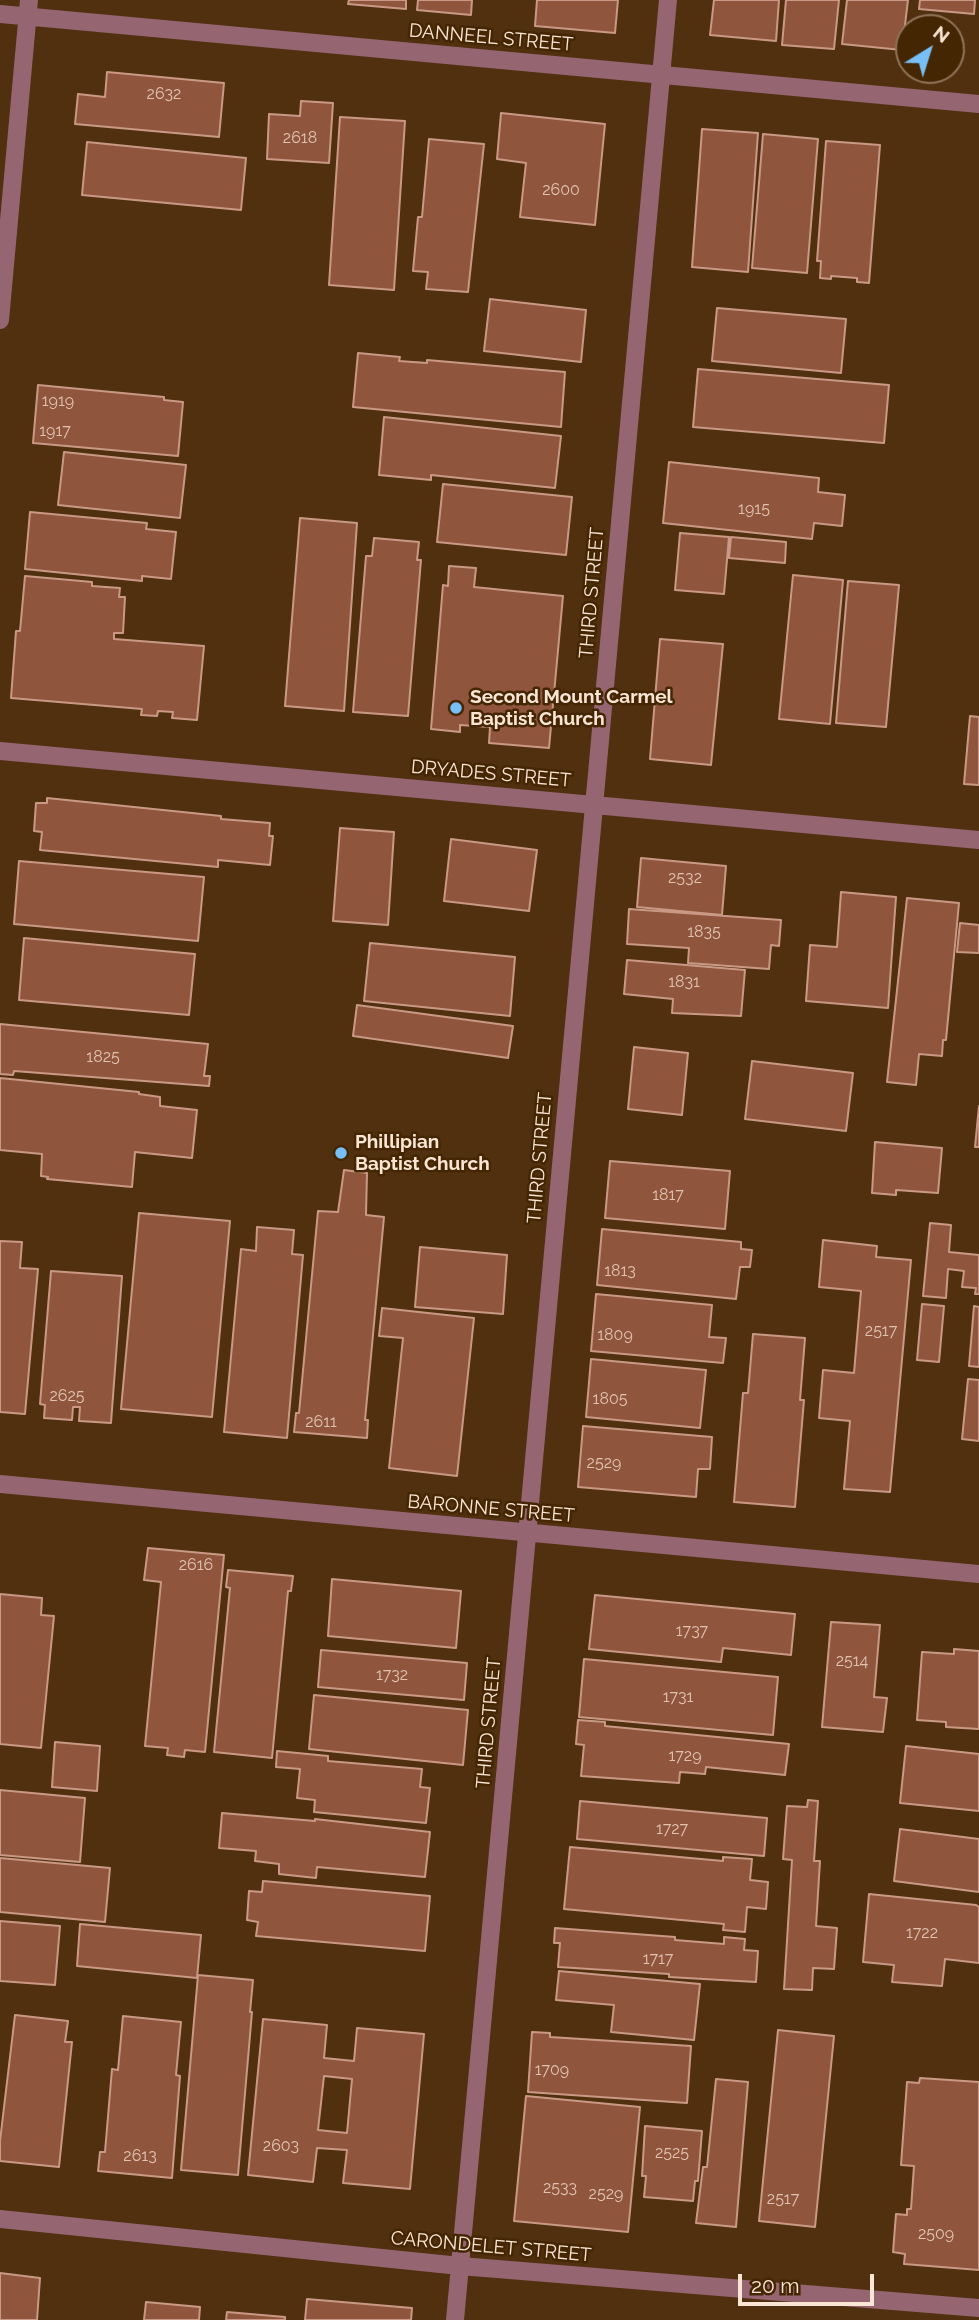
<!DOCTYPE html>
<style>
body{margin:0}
#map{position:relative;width:979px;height:2320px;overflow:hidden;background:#50300f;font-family:Raleway,sans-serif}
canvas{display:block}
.north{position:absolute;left:895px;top:14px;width:70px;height:70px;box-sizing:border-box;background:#452603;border:2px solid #8e7357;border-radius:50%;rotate:38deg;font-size:19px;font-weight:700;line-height:28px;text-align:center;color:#fbe6d5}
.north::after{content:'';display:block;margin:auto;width:24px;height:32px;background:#77c0f7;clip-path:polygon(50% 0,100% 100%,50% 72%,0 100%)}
.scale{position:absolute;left:738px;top:2274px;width:136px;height:32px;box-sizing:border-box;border:4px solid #fbe6d5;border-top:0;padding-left:9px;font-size:21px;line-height:24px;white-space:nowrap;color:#fbe6d5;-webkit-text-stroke:5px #452603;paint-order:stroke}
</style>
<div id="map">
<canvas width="979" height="2320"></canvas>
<div class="north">N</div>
<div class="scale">20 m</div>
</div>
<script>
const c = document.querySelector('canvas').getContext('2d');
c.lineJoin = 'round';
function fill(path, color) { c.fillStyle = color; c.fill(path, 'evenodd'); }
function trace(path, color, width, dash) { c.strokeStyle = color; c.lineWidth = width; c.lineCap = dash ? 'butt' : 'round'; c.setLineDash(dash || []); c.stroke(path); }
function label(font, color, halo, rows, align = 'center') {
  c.font = font + ' Raleway,sans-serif'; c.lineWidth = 5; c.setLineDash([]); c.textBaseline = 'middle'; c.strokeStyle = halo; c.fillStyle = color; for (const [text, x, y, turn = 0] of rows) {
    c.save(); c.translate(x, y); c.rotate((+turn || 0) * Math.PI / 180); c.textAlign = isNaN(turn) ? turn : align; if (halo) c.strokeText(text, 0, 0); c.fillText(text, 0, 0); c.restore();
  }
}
const building = new Path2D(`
 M349,0H406V9L348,4Z
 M418,0H472L471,15L417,10Z
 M537,0H618L615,33L535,26Z
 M714,0H779L776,41L710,35Z
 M786,0H839L834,49L782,45Z
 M847,0H908L902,50L842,44Z
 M920,0H975L974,14L919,9Z
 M107,72L224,83L219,137L75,124L78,94L105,97Z
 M301,101L333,103L329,163L267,159L269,114L300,116Z
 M501,113L605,124L595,225L520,217L526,163L497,159Z
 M340,117L405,121L394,290L329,285Z
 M702,129L758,133L748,272L692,267Z
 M763,134L818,139L807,273L752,268Z
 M429,139L484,144L468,292L426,289L428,272L413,271L418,217H422Z
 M826,141L880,145L869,283L857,282V278L831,276V279L820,278L821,261H817Z
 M87,142L246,158L241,210L82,195Z
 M490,299L586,310L581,362L484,351Z
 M717,308L846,319L841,373L712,361Z
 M358,353L400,357L399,361L427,363V360L565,372L561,427L353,407Z
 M698,369L889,385L884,443L693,427Z
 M38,385L164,397V400L183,402L178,456L33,443Z
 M384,417L561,436L555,488L431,475V480L379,475Z
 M64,452L186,465L180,518L58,505Z
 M669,462L819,478L818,492L845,495L842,526L814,523L812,539L663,523Z
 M443,484L572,497L566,555L437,542Z
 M30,512L147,523L146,529L176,532L171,579L142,576V581L25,569Z
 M300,518L357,523L344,711L285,706Z
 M680,533L729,537L724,594L675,590Z
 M731,537L786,542L785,563L729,558Z
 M374,538L419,542L417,560H421L408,716L353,712L366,556H372Z
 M449,566L476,568L474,587L563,596L549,748L489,743L490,727L460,725V732L431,729L443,585L448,586Z
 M793,575L843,580L830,724L779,719Z
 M25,576L92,582V586L120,588L119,597H125L123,633H114V639L204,646L197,720L172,718L173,712L158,711L157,716L141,715L142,709L11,698L16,631H20Z
 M848,581L899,585L886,727L836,723Z
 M660,639L723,644L711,765L650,759Z
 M970,716L979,717V785L964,784Z
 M47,798L221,816V819L270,823L269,836H273L270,865L218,860V867L40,850L42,832L34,831L36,803H47Z
 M340,828L394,832L388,925L333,921Z
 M451,839L537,850L529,911L444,901Z
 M641,858L726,866L722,915L637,907Z
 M19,861L204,877L198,941L14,924Z
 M841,892L896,897L888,1008L806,1001L810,945L837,947Z
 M907,898L959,903L946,1040H943L942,1056L919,1054L916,1085L887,1082Z
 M629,909L781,920L779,946L771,945L769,969L688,963L689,948L627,944Z
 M960,923L979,925V953L957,952Z
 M24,938L195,954L189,1015L19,1000Z
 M370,943L515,957L510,1016L364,1001Z
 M627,960L745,970L741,1016L672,1013L673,999L624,994Z
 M357,1005L513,1026L508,1058L353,1036Z
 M0,1024L208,1044L204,1076H210L209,1086L14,1071L13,1075L0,1074Z
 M634,1047L688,1053L682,1115L628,1109Z
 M752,1061L853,1073L846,1131L745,1119Z
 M0,1078L139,1092V1094L160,1097V1106L197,1110L192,1158L135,1152L132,1187L47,1179L48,1177L41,1176L42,1154L0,1150Z
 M979,1106V1147H975Z
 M875,1142L942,1148L938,1193L896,1190V1195L872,1193Z
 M610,1161L730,1171L725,1229L605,1218Z
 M344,1170L367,1173L366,1215L384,1217L365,1420H368L367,1438L294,1432L296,1413H299L318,1211L338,1212Z
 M139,1213L230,1221L212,1417L121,1409Z
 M930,1223L951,1225L949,1252L979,1255V1294H975L976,1288L962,1287L964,1271L948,1269L946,1298L923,1296Z
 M257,1227L294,1230L292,1254L303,1255L287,1438L224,1432L241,1249L256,1251Z
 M602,1229L741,1242V1249L752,1250L750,1267H740L736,1299L597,1285Z
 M823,1240L877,1246L876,1257L911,1260L890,1492L844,1489L850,1421L819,1418L823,1370L854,1373L861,1291L819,1287Z
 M0,1241L22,1242L20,1268L38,1269L25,1414L0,1412Z
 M420,1247L507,1255L503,1314L415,1307Z
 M51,1271L122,1276L111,1423L79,1421L80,1407H73L72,1420L44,1418L45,1405L40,1404Z
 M596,1294L712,1305L709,1337L726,1338L723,1363L591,1351Z
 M922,1304L944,1306L939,1362L917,1360Z
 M974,1306L979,1307V1367L969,1366Z
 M382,1308L474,1318L457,1476L389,1468L403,1338L379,1336Z
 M753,1334L805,1338L800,1400H804L795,1507L734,1502L743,1393H748Z
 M591,1359L706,1370L700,1428L586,1417Z
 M968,1379L979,1380V1441L962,1439Z
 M583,1426L712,1437L710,1469H698L696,1497L578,1487Z
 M148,1548L224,1555L205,1752L185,1750L184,1757L167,1755L168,1748L145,1746L161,1582L144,1580Z
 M228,1570L293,1576L291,1591H288L272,1758L214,1752L230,1588L226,1587Z
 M332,1579L461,1591L456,1648L328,1636Z
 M0,1594L42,1598L41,1615L54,1616L41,1748L0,1744Z
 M595,1595L795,1614L791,1655L723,1648L721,1662L589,1649Z
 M831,1622L880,1625L874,1697L887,1698L883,1732L822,1727Z
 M954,1649L979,1651V1729L946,1727V1722L917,1720L922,1652L954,1654Z
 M321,1650L467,1663L464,1700L318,1687Z
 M584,1659L778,1677L773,1735L579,1717Z
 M314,1695L468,1710L463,1765L309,1749Z
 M578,1720L605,1722V1726L789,1744L785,1775L706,1767L705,1774L680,1772L679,1783L581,1776L584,1745L576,1744Z
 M55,1742L100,1746L97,1791L52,1787Z
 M906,1746L979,1754V1811L900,1803Z
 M277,1751L328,1756V1761L422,1769L420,1787L430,1788L426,1823L314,1812L315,1800L297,1798L300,1769L276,1767Z
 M0,1790L85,1798L80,1862L0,1855Z
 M808,1800L818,1801L814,1861H820L816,1926L837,1928L834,1969L813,1968L812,1990L784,1989L792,1860L783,1859L787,1806L807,1807Z
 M580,1801L767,1818L764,1856L577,1839Z
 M222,1813L315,1821V1819L430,1832L425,1877L317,1867L316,1878L279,1874V1864L255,1861L256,1851L219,1848Z
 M900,1829L979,1839V1892L894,1881Z
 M570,1847L723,1861V1857L752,1859L750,1880L768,1882L766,1909L747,1907L745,1932L723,1930L724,1924L564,1909Z
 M0,1858L110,1868L105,1922L0,1912Z
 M263,1881L430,1896L425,1951L256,1936L258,1922L247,1920L249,1891L262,1892Z
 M869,1894L976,1905L979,1907V1963L945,1959L942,1986L892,1982L894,1965L863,1962Z
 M0,1921L60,1926L55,1985L0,1981Z
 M80,1924L201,1935L197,1978L77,1966Z
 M555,1928L675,1937V1940L724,1944V1937L745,1939L744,1950L758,1951L756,1982L669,1977V1974L558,1967L560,1943H554Z
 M559,1971L700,1984L694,2040L611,2032L614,2005L556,2000Z
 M198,1975L253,1980L250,2012H252L238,2175L181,2170Z
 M15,2015L68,2021L65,2042H72L59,2167L0,2161V2141Z
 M123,2016L181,2022L176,2075L180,2076L172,2178L98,2171L100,2152H105L112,2069L118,2070Z
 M263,2019L327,2025L324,2058L354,2061L357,2028L424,2034L410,2189L343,2183L347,2150L317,2148L313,2182L248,2175ZM324,2076L352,2079L347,2133L318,2130Z
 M778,2030L834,2036L815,2227L759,2221Z
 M532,2032L550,2033V2037L691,2046L687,2103L528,2092Z
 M920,2078L979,2082V2270L904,2264L905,2254L893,2252L896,2214L907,2215V2209H911L914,2166L901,2165L907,2082L919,2083Z
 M716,2079L748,2082L736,2227L696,2223L703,2167H707Z
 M526,2096L640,2107L628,2232L514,2221Z
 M645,2126L702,2131L698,2181H695L693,2201L644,2197L646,2176H642Z
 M0,2273L40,2278L37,2320H0Z
 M307,2299L412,2308L411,2320H305Z
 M146,2302L200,2307L199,2320H144Z
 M227,2312L285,2317V2320H226Z`);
fill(building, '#8f553d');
trace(building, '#ca9985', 2);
trace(new Path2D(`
 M0,14L979,104
 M0,320L29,0
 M0,751L979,840
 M0,1484L979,1574
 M0,2219L460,2266L979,2308
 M455,2320L668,0`), '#966572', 18);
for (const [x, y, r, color] of [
 [456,708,7,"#77c0f7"],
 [341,1153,7,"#77c0f7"]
]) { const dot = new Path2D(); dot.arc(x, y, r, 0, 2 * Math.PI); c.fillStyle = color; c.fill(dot); trace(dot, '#452603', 2.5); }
label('16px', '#e0c2af', null, [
 ["2632",164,94],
 ["2618",300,138],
 ["2600",561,190],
 ["1919",58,401],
 ["1917",55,431],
 ["1915",754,509],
 ["2532",685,878],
 ["1835",704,932],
 ["1831",684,982],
 ["1825",103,1057],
 ["1817",668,1195],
 ["1813",620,1271],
 ["2517",881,1331],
 ["1809",615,1335],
 ["2625",67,1396],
 ["1805",610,1399],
 ["2611",321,1422],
 ["2529",604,1463],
 ["2616",196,1565],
 ["1737",692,1631],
 ["2514",852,1661],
 ["1732",392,1675],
 ["1731",678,1697],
 ["1729",685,1756],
 ["1727",672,1829],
 ["1722",922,1933],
 ["1717",658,1959],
 ["1709",552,2070],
 ["2603",281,2146],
 ["2525",672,2153],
 ["2613",140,2156],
 ["2533",560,2188],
 ["2529",606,2194],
 ["2517",783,2199],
 ["2509",936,2234]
]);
label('19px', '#fbe6d5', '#452603', [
 ["DANNEEL STREET",491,38,5],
 ["THIRD STREET",592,593,-85],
 ["DRYADES STREET",491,774,5],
 ["THIRD STREET",540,1158,-85],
 ["BARONNE STREET",491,1509,5],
 ["THIRD STREET",489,1723,-85],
 ["CARONDELET STREET",491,2247,5]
]);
label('bold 19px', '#fbe6d5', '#452603', [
 ["Second Mount Carmel",470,697],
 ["Baptist Church",470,719],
 ["Phillipian",355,1142],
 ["Baptist Church",355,1164]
], 'left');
</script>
